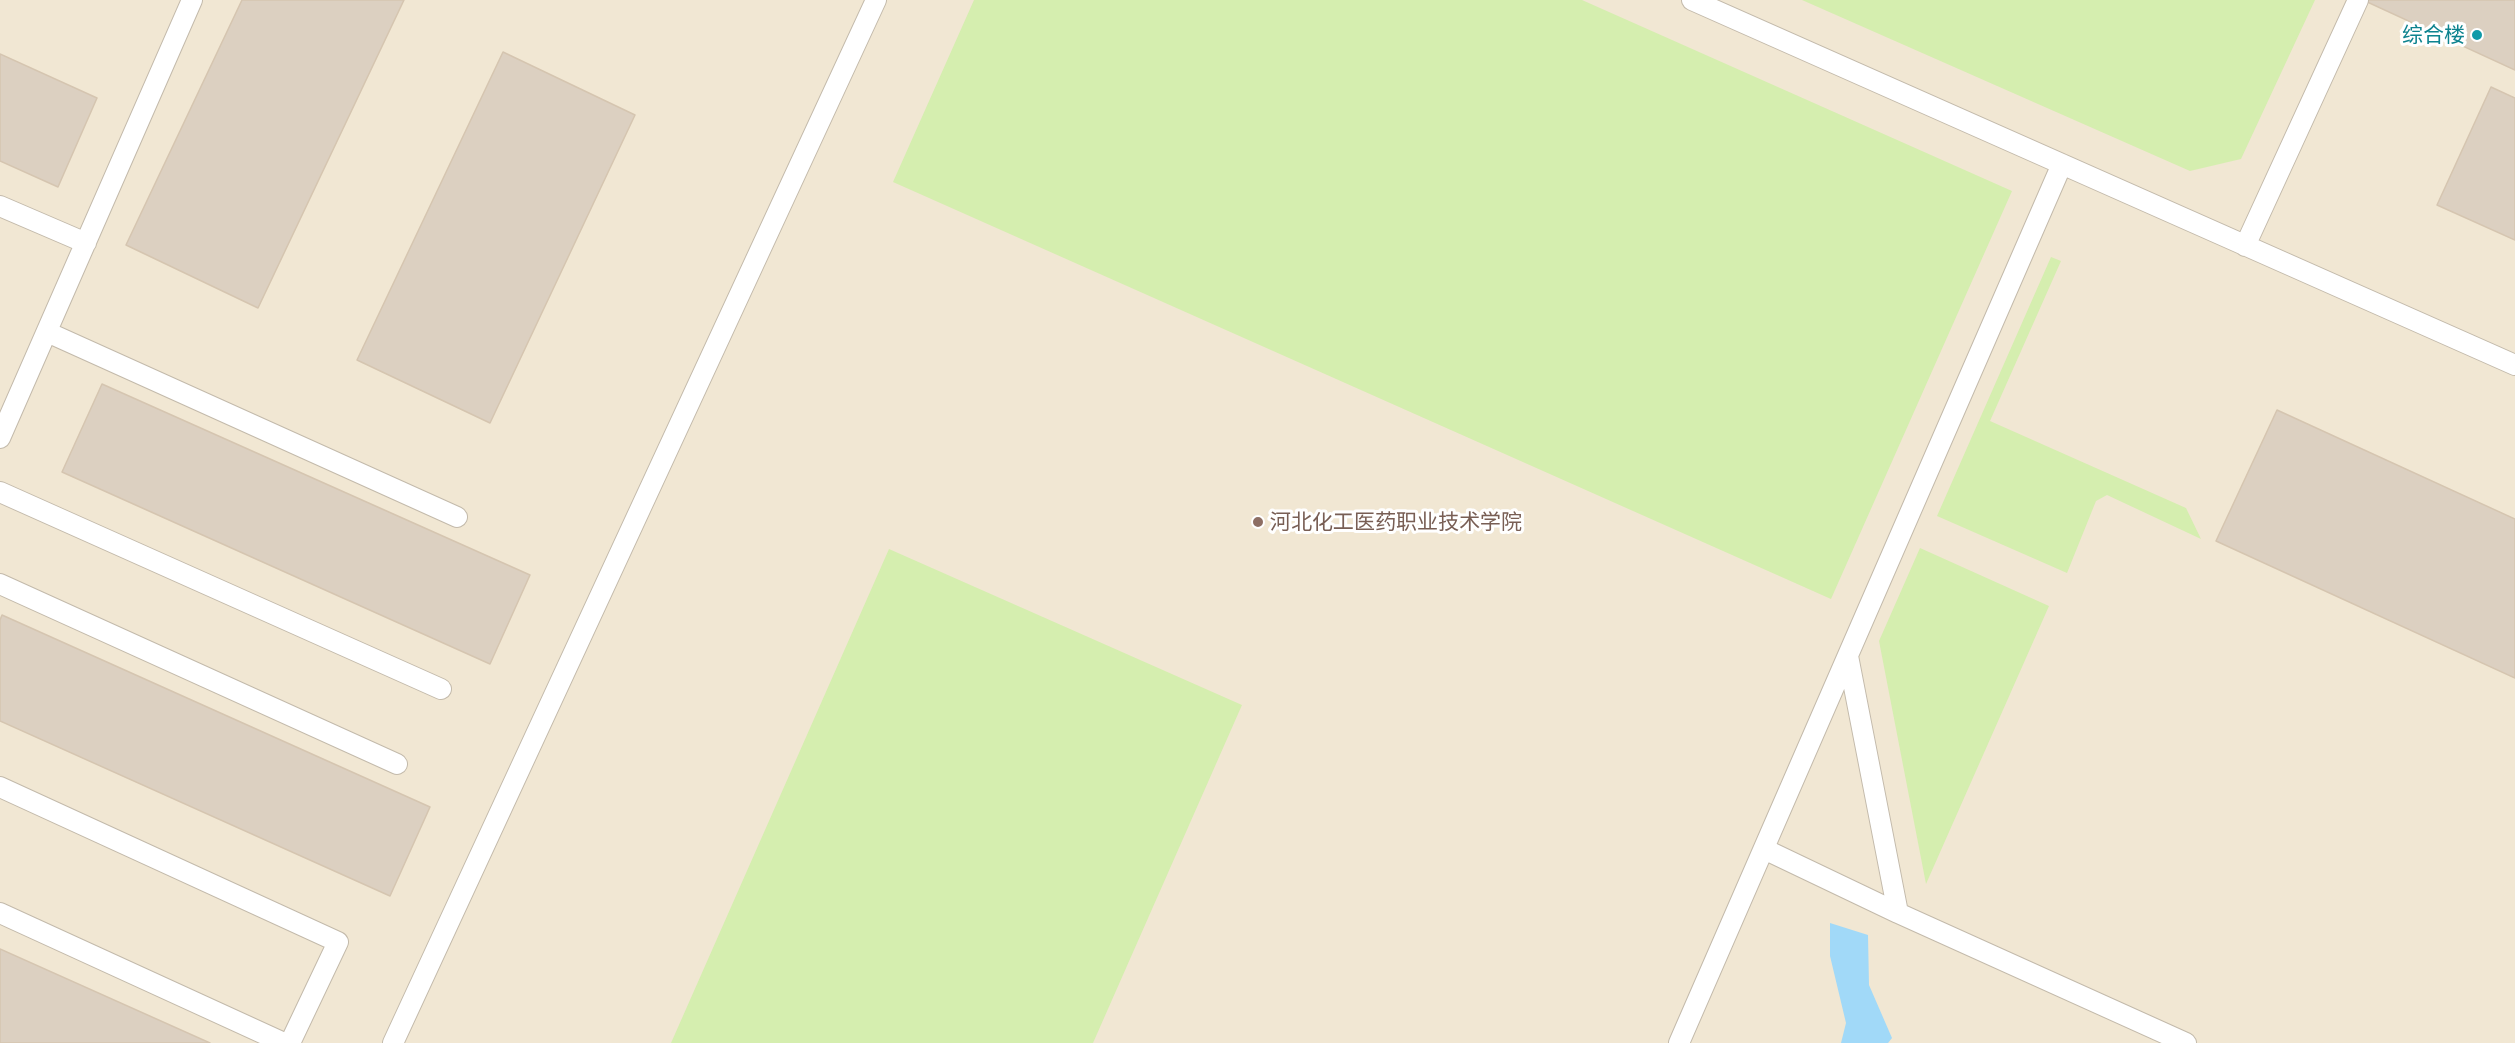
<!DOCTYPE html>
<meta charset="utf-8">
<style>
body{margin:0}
canvas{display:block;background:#f6f2ea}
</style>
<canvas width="2515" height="1043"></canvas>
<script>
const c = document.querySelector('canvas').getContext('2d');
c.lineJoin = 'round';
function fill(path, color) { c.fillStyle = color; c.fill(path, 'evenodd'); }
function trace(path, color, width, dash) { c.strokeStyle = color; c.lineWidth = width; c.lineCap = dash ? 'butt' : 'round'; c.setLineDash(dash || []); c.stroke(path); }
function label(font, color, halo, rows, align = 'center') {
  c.font = font + ' "Asap Condensed","Noto Sans SC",sans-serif'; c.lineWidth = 6; c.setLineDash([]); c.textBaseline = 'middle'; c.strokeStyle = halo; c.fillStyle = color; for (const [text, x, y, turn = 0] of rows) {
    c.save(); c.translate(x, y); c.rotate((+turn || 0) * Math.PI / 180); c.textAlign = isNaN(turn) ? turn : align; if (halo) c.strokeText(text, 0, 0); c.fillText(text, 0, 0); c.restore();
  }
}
fill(new Path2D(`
 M0,0H2515V1043H0Z`), '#f1e7d3');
fill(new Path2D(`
 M974,0H1582L2012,191L1831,599L893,182Z
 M1802,0H2315L2241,159L2190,171Z
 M2051,257L2061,261L1990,421L2186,508L2201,539L2107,495L2096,501L2067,573L1937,516Z
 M1920,548L2049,606L1926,884L1879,641Z
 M889,549L1242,705L1093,1043H671Z`), '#d5eeaf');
fill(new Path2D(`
 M1830,923L1868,935L1869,985L1892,1038L1888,1043H1841L1846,1023L1830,956Z`), '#a1d9f8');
const building = new Path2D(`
 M242,0H404L258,308L126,245Z
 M2363,0H2515V70Z
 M503,52L635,115L490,423L357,360Z
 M0,54L97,98L58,187L0,161Z
 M2491,87L2515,98V240L2437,205Z
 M102,384L530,575L490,664L62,472Z
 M2277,410L2515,519V678L2216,541Z
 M2,615L430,807L390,896L0,721V620Z
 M0,949L210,1043H0Z`);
fill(building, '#dcd0c1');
trace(building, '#d5c5b0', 1.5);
const service = new Path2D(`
 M1692,0L2515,365
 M0,206L86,243
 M2245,246L2358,0
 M47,332L457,517
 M0,438L192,0
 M0,492L441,689
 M0,584L397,764
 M1848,656L1898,913L2186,1043
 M0,787L338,942L290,1043
 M1764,849L1898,913
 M0,913L284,1043
 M393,1043L876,0
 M1679,1043L2062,164`);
trace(service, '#c3baab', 22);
trace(service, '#fff', 20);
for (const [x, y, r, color] of [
 [2477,35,6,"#0f9aa8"],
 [1258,522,6,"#8d6e63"]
]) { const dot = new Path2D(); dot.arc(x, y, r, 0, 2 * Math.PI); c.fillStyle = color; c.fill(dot); trace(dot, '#fff', 2); }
label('21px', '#0d838f', '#fff', [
 ["综合楼",2465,35]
], 'right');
label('21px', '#785e54', '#fff', [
 ["河北化工医药职业技术学院",1270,522]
], 'left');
</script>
